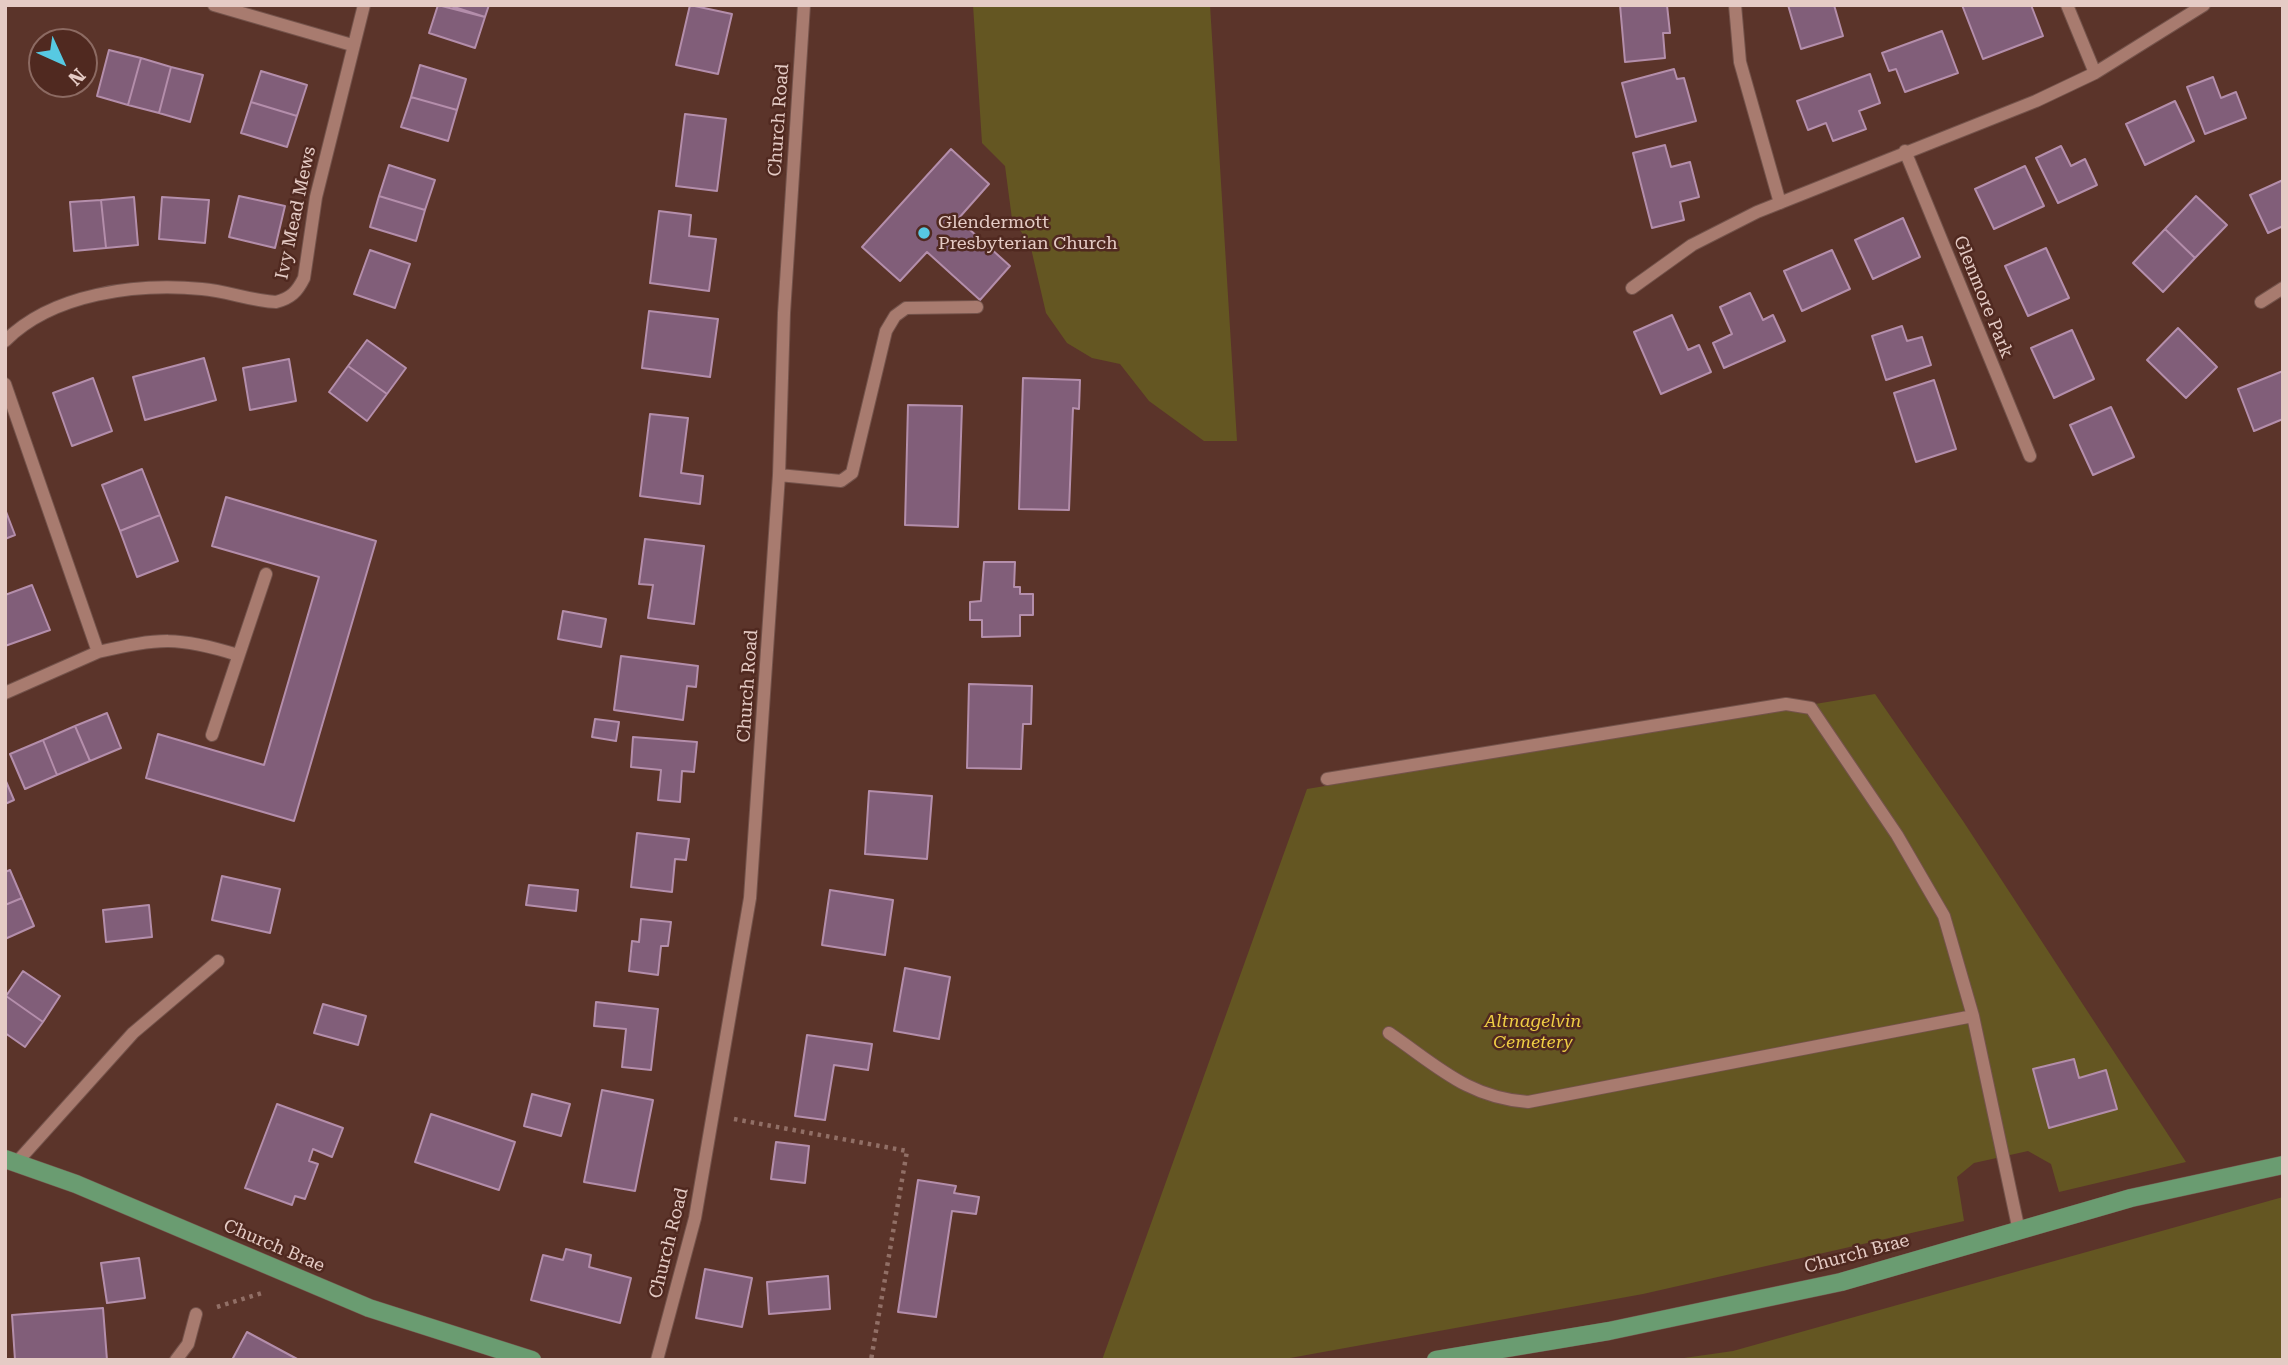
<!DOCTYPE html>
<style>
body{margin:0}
#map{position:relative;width:2288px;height:1365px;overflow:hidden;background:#5b342a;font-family:"Roboto Serif",serif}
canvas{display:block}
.frame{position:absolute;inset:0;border:7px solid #e5cbc5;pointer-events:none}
.north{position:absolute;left:28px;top:28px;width:70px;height:70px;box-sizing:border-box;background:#502920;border:2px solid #8c6a62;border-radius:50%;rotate:135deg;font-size:19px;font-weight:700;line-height:28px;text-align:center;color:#e5cbc5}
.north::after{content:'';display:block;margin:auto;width:24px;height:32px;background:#57c9e2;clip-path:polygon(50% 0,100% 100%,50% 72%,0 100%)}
</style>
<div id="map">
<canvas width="2288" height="1365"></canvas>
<div class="frame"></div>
<div class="north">N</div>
</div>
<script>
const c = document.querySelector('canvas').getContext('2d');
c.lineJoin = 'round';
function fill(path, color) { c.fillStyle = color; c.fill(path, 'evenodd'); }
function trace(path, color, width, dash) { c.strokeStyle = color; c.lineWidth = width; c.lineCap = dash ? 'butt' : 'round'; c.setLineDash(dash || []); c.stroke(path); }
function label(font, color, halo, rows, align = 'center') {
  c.font = font + ' "Roboto Serif",serif'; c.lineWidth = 5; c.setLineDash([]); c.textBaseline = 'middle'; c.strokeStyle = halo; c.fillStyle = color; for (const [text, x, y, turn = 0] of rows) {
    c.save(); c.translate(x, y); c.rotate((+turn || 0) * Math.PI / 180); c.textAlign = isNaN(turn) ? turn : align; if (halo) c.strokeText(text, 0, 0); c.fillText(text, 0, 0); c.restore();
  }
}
fill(new Path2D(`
 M973,5H1210L1237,441H1204L1149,401L1120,364L1092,358L1067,343L1046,313L1030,244L1012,219L1005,166L982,143Z
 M1875,694L1963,821L2186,1162L2059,1192L2051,1164L2028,1151L1974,1163L1957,1177L1964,1221L1643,1294L1279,1360H1102L1307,789Z
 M2283,1197V1360H1670L1733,1351Z`), '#645622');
const building = new Path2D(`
 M438,5L485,17L475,48L429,33Z
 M448,5H489L485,17Z
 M690,5L732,14L718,74L676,65Z
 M1620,5H1667L1670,33H1663L1665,58L1625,62Z
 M1788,5H1834L1843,36L1801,49Z
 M1962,5H2031L2043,36L1983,59Z
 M1942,31L1958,73L1905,92L1896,69L1889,71L1882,53Z
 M109,50L141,58L128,105L97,96Z
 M141,58L171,67L159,113L128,105Z
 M420,65L466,79L457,110L411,97Z
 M171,67L203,75L190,122L159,113Z
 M1674,69L1677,79L1684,78L1696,121L1636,137L1622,83Z
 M261,71L307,85L297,116L251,102Z
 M1870,74L1880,103L1859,111L1866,129L1833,141L1826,123L1808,130L1797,101Z
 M2213,77L2221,98L2236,92L2246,118L2205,134L2187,87Z
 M411,97L457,110L448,141L401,127Z
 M2175,101L2194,141L2145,165L2126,124Z
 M251,102L297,116L287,147L241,133Z
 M685,114L726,119L717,191L676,186Z
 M1665,145L1671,167L1690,162L1699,197L1680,202L1684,220L1652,228L1633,153Z
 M2061,146L2071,166L2085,159L2097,185L2058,203L2036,158Z
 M951,149L989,184L958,219L1010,266L980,300L927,252L900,281L862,247Z
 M389,165L435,180L425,210L379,196Z
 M2025,166L2044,206L1994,229L1975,189Z
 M2283,180V226L2268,233L2250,195Z
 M239,196L285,206L275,248L229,237Z
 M379,196L425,210L416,241L370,227Z
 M2196,196L2227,225L2195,258L2165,229Z
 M134,197L138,245L106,248L101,200Z
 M162,197L209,200L205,243L159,239Z
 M101,200L106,248L74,251L70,202Z
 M659,211L691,215L689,236L716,239L709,291L650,283Z
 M1903,218L1920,257L1873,279L1855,240Z
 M2165,229L2195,258L2163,292L2133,263Z
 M2046,248L2069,298L2028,316L2005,266Z
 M370,250L410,264L395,308L354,294Z
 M1832,250L1850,289L1802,311L1784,271Z
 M1750,293L1763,320L1773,315L1785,341L1724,368L1713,343L1732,334L1720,307Z
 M649,311L718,319L710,377L642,368Z
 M1672,315L1688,350L1699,345L1711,372L1661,394L1634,332Z
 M1902,326L1907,341L1922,337L1931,365L1886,380L1872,336Z
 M2178,328L2217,367L2186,398L2147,360Z
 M2072,330L2094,379L2054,398L2031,348Z
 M367,340L406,368L387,394L348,366Z
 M204,358L216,400L145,420L133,377Z
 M289,359L296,401L250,410L243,368Z
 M348,366L387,394L367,421L329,392Z
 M2283,371V419L2254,431L2238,389Z
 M93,378L112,431L72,446L53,393Z
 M1023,378L1080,380L1079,409L1073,408L1069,510L1019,509Z
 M1934,380L1956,449L1916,462L1894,393Z
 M908,405L962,406L958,527L905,525Z
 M2111,407L2134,457L2093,475L2070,425Z
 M650,414L688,418L681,473L703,476L700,504L640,496Z
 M142,469L160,515L120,531L102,485Z
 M226,497L376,541L294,821L146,778L158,734L264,765L319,577L212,546Z
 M5,509L15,535L5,539Z
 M160,515L178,561L137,577L120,531Z
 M645,539L704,546L694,624L648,618L653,585L639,584Z
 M984,562H1015L1014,587H1020V594H1033V615H1020V636L982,637V620H970V602L981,601Z
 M32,585L50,630L5,646V595Z
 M563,611L606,619L601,647L558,639Z
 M621,656L698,666L696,687L687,686L683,720L614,710Z
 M969,684L1032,686L1031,724H1023L1021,769L967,768Z
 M107,713L121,748L90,761L75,726Z
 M595,719L619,722L616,741L592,737Z
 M75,726L90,761L57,775L43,740Z
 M633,737L697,742L694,772L682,771L680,802L658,800L661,770L631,767Z
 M43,740L57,775L25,789L10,754Z
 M5,779L14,800L5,804Z
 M869,791L932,796L927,859L865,854Z
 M637,833L689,839L686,860L675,859L672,892L631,887Z
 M10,870L22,898L5,905V872Z
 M222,876L280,889L270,933L212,920Z
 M529,885L578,890L576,911L526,905Z
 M830,890L893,900L885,955L822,945Z
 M22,898L34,926L5,939V905Z
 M149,905L152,937L106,942L103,910Z
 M641,919L671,922L668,946H661L658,975L629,971L632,941L639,942Z
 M905,968L950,977L939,1039L894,1031Z
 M23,971L60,996L43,1022L6,996Z
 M6,996L43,1022L25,1047L5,1033Z
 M596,1002L658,1009L651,1070L622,1067L626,1029L594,1026Z
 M323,1004L366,1016L358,1045L314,1033Z
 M807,1035L872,1044L868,1070L834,1065L825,1120L795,1116Z
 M2074,1059L2079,1078L2106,1070L2117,1109L2049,1128L2033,1069Z
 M602,1090L653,1100L635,1191L584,1182Z
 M532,1094L570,1104L561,1136L524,1126Z
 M277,1104L343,1128L332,1157L313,1149L309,1161L318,1164L305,1199L295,1196L292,1205L245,1188Z
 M431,1114L515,1142L499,1190L415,1162Z
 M776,1142L809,1146L805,1183L771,1179Z
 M918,1180L956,1186L954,1193L979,1197L976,1214L952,1211L936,1317L898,1312Z
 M566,1249L591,1255L589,1267L631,1278L620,1323L531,1300L543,1255L563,1260Z
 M139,1258L145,1298L107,1303L101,1263Z
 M705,1269L752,1278L742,1327L696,1318Z
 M828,1276L830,1309L769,1314L767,1282Z
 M103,1308L107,1360H15L12,1315Z
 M247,1332L299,1360H232Z`);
fill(building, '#815e79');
trace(building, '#b48eab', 2);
const minor = new Path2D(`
 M214,5L352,45
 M1735,5L1740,62L1780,203
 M2067,5L2095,73
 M1905,151L2030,456
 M1632,288L1692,245L1757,212L2036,101L2095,73L2204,5
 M2261,302L2283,288
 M5,341C53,293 137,283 202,289C227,291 251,301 276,302C291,298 297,292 304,278L316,197L364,5
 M5,384L98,652L5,693
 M779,475L841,481L852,473L886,331L895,316L906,308L977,307
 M98,652C160,638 177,636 238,655
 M212,735L266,574
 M1327,779L1786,704L1811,708L1897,835L1944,916L1973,1016L2019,1231
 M1389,1033C1436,1065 1468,1098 1528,1102L1973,1016
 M17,1162L133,1033L218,961
 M176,1360L188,1344L196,1314
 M657,1360L695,1218L750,898L779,475L784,313L804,5`);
const major = new Path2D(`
 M5,1159L76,1184L369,1308L532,1360
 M1436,1360L1609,1331L1841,1282L2131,1198L2283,1165`);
trace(minor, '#74534b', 14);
trace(major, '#74534b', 19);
trace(new Path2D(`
 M734,1119L907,1151L871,1360
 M217,1307L265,1292`), '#916f66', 4.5, [3.5, 5]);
trace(minor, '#a87b6f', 12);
trace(major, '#6a9c71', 18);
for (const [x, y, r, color] of [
 [924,233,7,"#57c9e2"]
]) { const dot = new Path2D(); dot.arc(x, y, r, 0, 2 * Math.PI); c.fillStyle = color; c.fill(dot); trace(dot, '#502920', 2.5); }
label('18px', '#e5cbc5', '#502920', [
 ["Church Road",779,120,-86],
 ["Ivy Mead Mews",296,213,-78],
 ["Glenmore Park",1983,297,68],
 ["Church Road",748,686,-86],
 ["Church Road",669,1243,-76],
 ["Church Brae",274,1246,23],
 ["Church Brae",1857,1254,-15]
]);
label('18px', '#e5cbc5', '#502920', [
 ["Glendermott",938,223],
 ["Presbyterian Church",938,244]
], 'left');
label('italic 18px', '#eecd44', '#502920', [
 ["Altnagelvin",1533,1022],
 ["Cemetery",1533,1043]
]);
</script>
